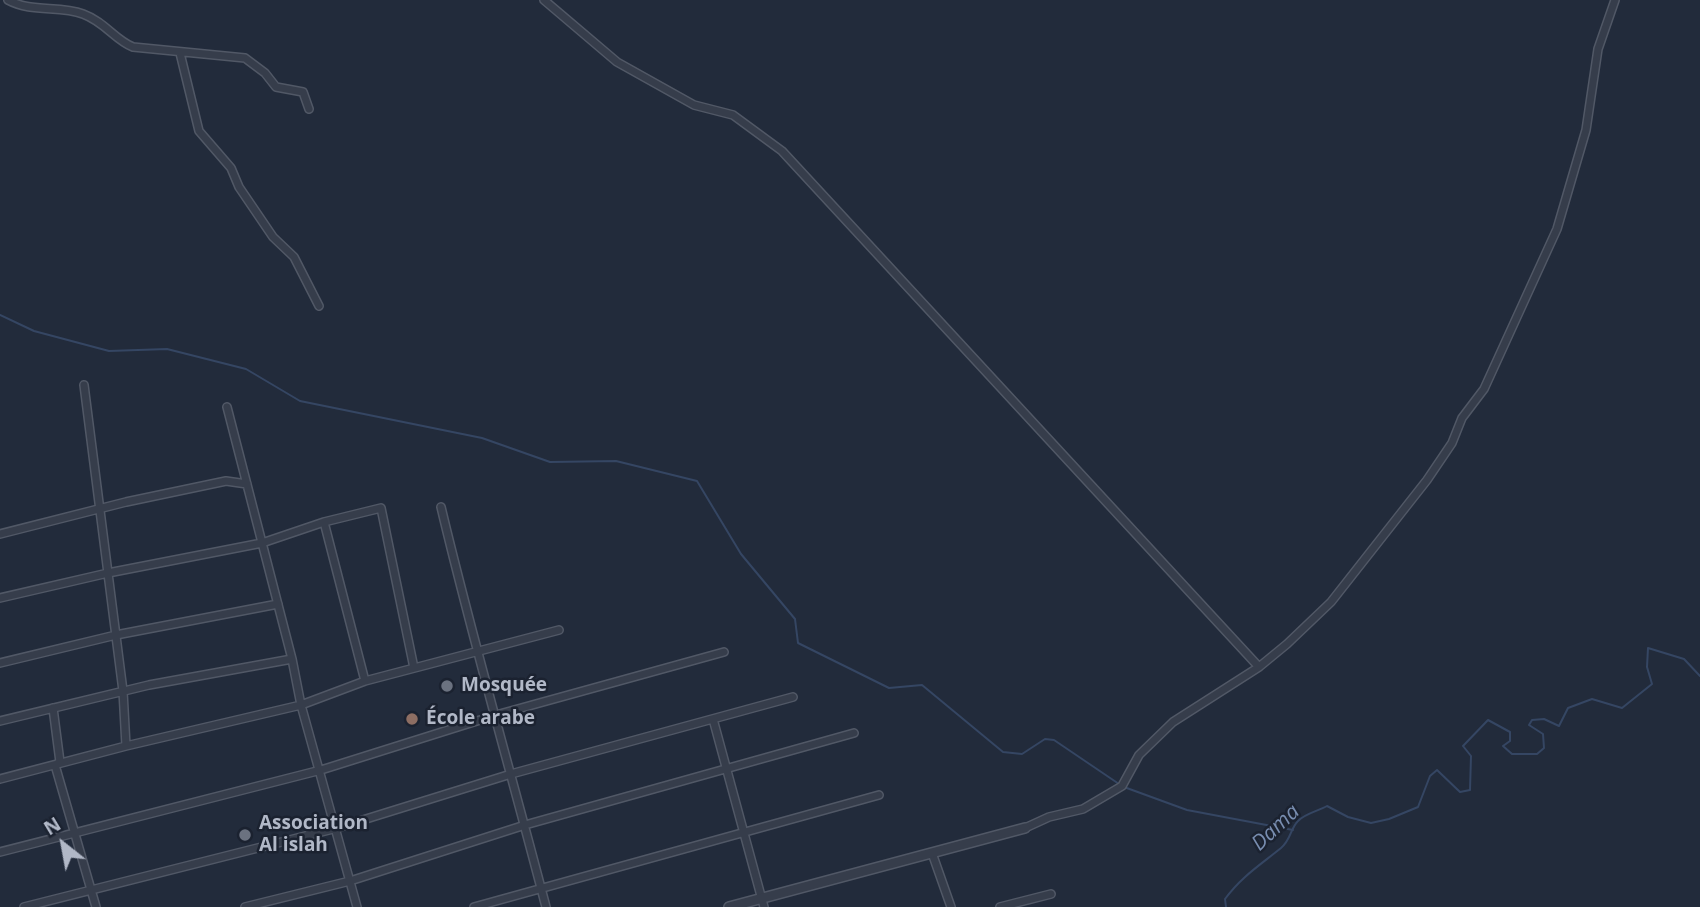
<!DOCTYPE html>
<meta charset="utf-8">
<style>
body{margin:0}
#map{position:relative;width:1700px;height:907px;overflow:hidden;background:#222b3b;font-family:"Open Sans",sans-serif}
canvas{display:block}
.north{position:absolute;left:28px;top:809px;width:70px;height:70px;-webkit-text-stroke:5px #1b2230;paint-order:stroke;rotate:329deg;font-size:19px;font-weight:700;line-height:28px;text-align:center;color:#b1b8c7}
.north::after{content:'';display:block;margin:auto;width:24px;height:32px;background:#b1b8c7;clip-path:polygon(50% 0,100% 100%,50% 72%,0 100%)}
</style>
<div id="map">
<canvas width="1700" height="907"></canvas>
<div class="north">N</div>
</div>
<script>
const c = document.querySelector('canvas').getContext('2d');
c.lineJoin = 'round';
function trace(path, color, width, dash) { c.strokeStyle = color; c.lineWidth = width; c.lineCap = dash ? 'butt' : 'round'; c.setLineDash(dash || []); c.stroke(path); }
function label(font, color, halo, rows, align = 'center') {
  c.font = font + ' "Open Sans",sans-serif'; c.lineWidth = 5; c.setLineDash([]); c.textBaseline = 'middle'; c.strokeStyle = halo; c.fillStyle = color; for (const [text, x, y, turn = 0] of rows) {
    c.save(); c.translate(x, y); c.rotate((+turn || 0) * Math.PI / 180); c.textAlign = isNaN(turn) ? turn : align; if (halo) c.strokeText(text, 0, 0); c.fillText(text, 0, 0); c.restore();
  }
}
trace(new Path2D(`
 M0,315L34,331L109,351L167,349L246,369L300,401L482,438L550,462L616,461L697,481L741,554L795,619L798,643L889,688L922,685L1003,752L1022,754L1045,739L1054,740L1119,784
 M1124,787L1187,810L1293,830
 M1226,907L1225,899C1241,877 1260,865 1281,848C1291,840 1290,829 1298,821C1304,814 1318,811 1327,806L1348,817L1371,823L1389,819L1418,807L1430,776L1437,770L1460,792L1470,790L1471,756L1463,746L1488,720L1510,732V741L1503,746L1512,754H1537L1544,748L1543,734L1529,725L1532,720L1544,719L1559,726L1568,708L1592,699L1622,708L1652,684L1647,667L1648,648L1684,659L1700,676`), '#354663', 2);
const minor = new Path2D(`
 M8,0C32,13 59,5 83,14C105,22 115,40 133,47L245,58L265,73L276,87L303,92L309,109
 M544,0L617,62L694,105L733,115L782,151L1259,667
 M180,53L199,131L231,168L239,187L273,237L294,257L319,306
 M84,385L123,691L126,746
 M227,407L292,659L301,705L357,907
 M441,507C473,641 511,773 546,907
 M324,522L365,681
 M0,534L126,502L226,481L247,484
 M0,598L108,573L262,543L324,522L381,508L414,668
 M0,663L116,635L278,604
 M53,708L60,762L55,765L96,907
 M713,719L764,907
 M0,721L149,685L292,659
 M0,779L126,746L301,705L365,681L559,630
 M1025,828L1049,817L1083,809L1122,786L1139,755L1173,722L1259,667L1287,644L1331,602L1427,480L1452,443L1462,418L1484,389L1557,229L1586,130L1598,49L1615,0
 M0,852L321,770L496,715L724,652
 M932,853L951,907
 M24,907L337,828L511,774L793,697
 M245,907L350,881L525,825L854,733
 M474,907L879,795
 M1000,907L1051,894`);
const tertiary = new Path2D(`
 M729,907L1025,828`);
trace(minor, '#515866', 10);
trace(tertiary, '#515866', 12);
trace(minor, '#363d4b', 7);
trace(tertiary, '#363d4b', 9);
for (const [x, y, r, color] of [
 [447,686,7,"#6b7280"],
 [412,719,7,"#8d6e63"],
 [245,835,7,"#6b7280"]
]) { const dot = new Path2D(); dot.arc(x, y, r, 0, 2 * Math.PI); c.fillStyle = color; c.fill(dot); trace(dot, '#1b2230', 2.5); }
label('bold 19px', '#b1b8c7', '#1b2230', [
 ["Mosquée",461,686],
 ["École arabe",426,719],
 ["Association",259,824],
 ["Al islah",259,846]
], 'left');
label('italic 21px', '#788db0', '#1b2230', [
 ["Dama",1276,828,-43]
]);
</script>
